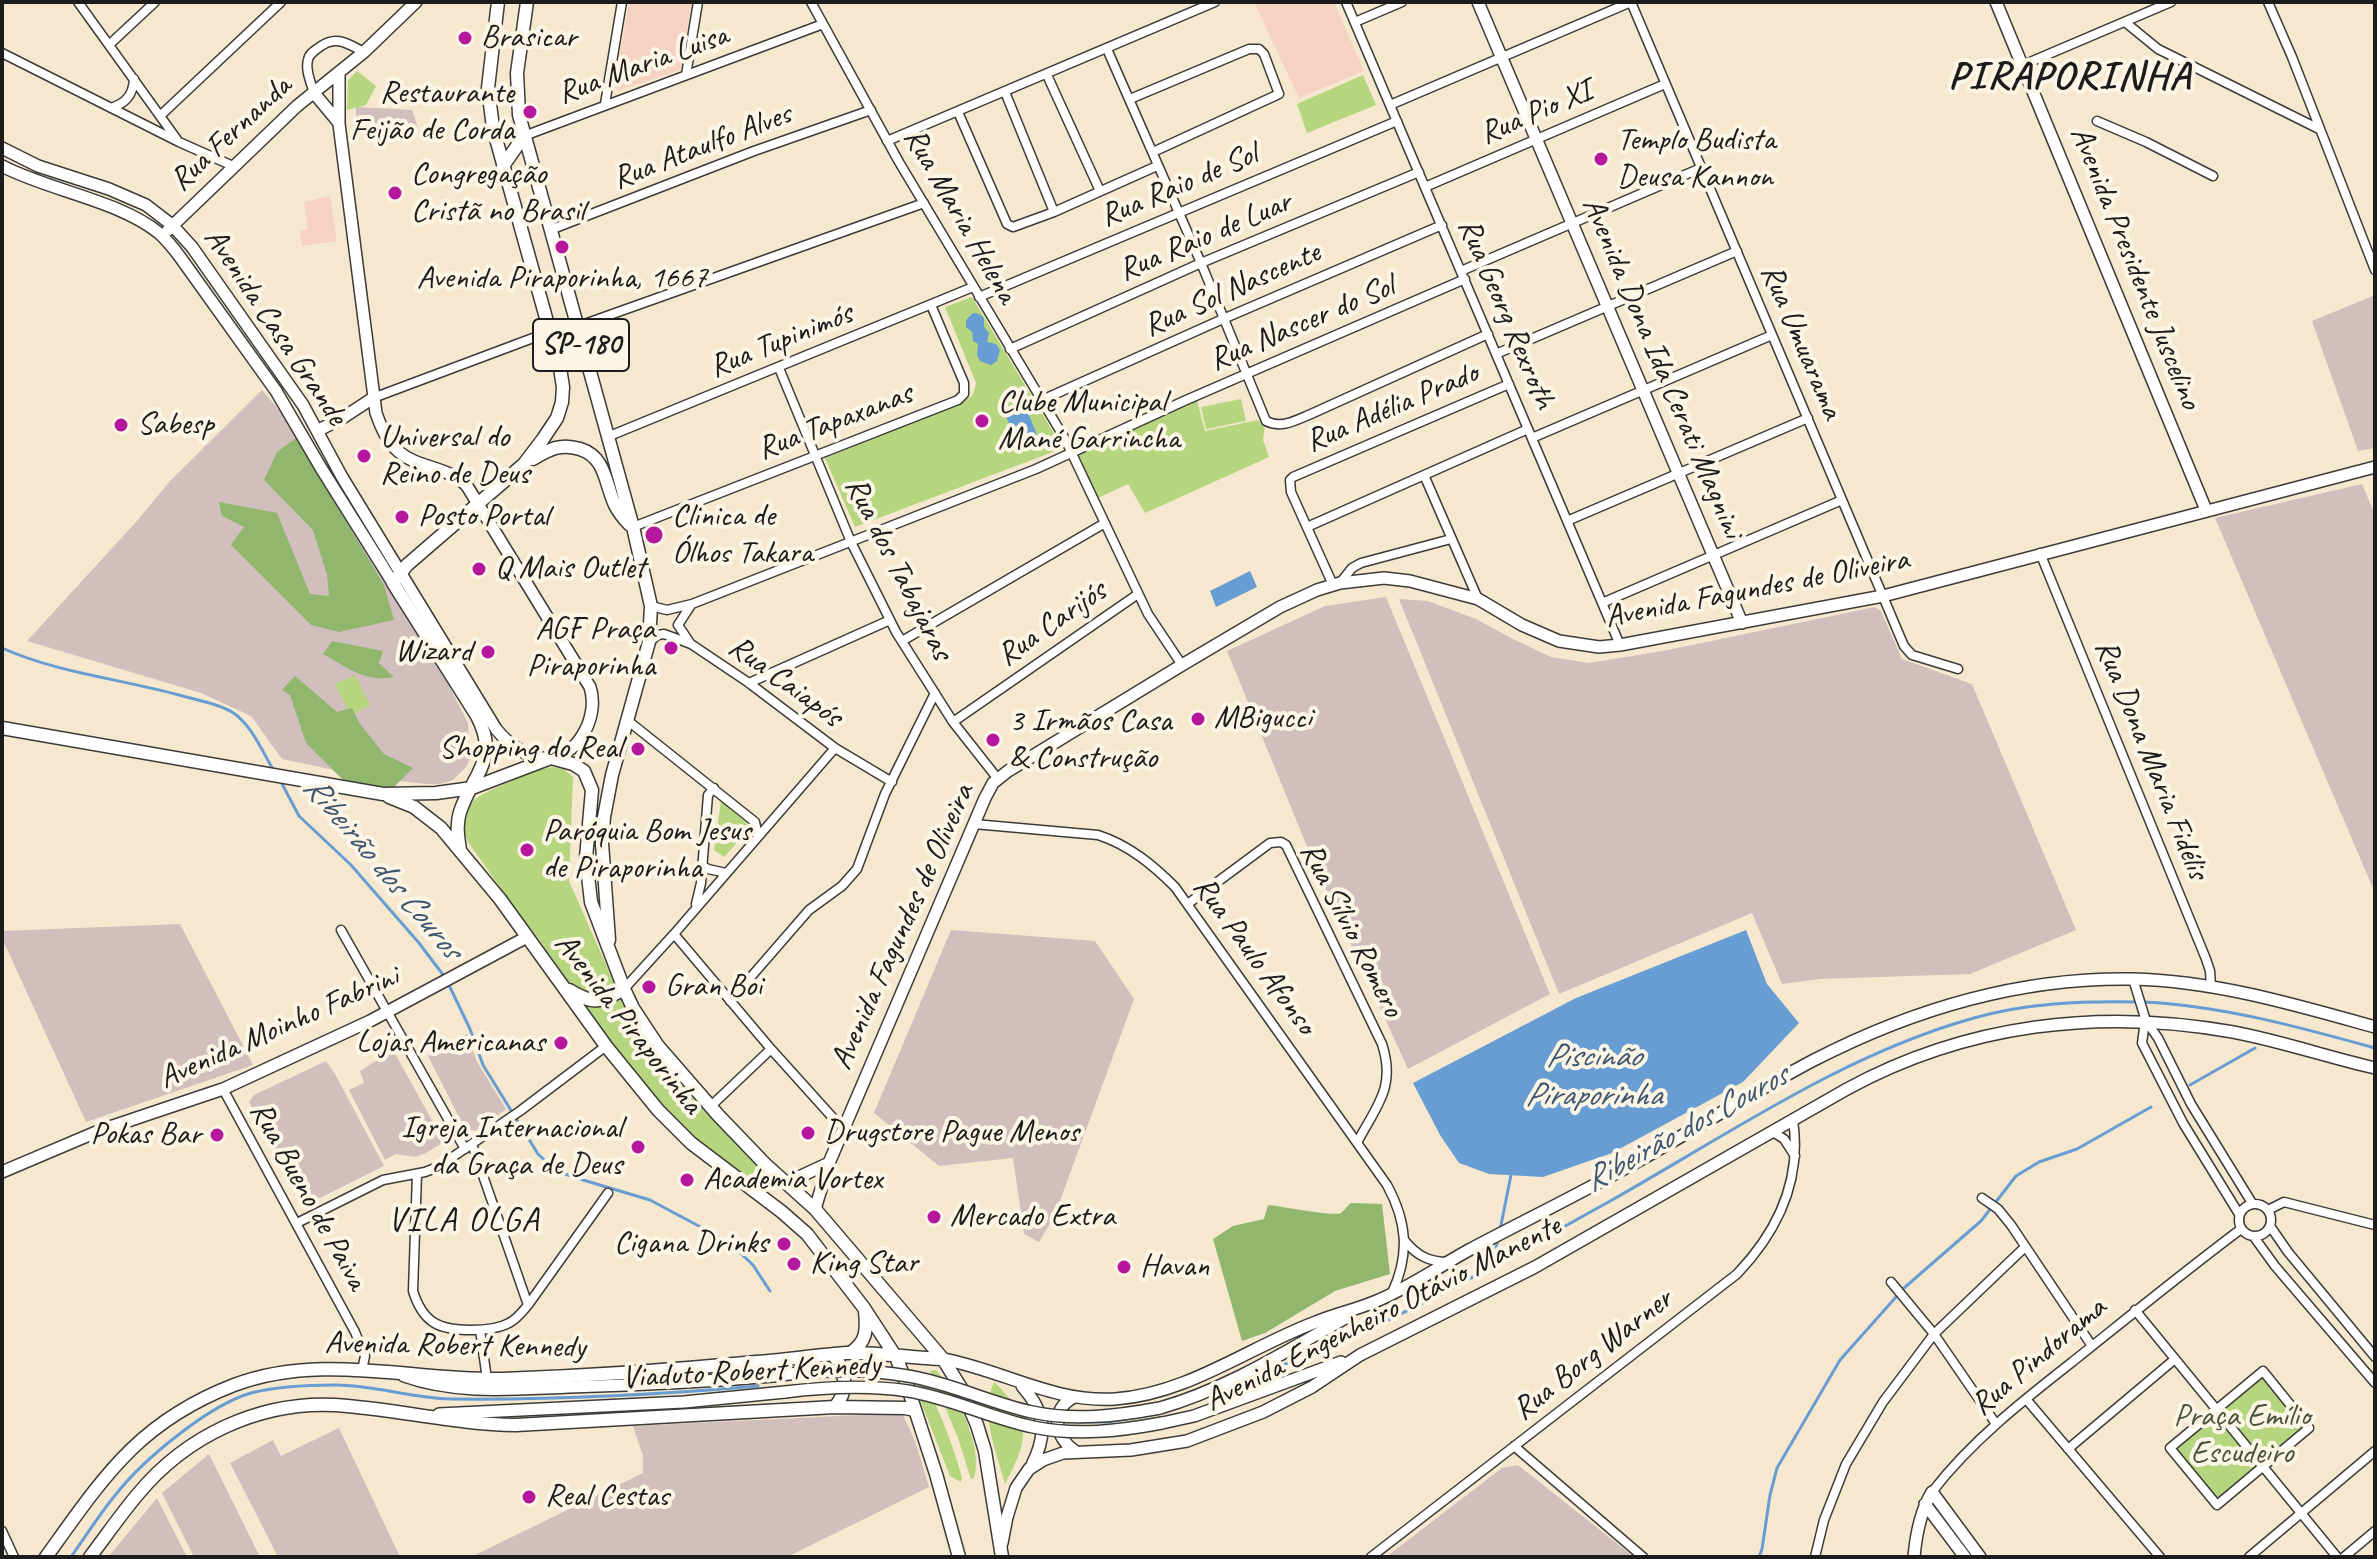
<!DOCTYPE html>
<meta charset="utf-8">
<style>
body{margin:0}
#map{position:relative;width:2377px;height:1559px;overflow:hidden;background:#f6e8ce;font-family:Caveat,sans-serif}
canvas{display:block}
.frame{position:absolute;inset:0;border:4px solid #1c1c1c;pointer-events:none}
</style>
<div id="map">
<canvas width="2377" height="1559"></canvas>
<div class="frame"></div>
</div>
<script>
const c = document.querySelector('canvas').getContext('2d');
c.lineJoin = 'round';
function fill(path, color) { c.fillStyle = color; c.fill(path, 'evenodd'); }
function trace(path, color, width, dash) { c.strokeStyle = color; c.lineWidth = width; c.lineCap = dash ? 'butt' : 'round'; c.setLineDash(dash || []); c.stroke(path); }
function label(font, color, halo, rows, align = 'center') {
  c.font = font + ' Caveat,sans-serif'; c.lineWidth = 8; c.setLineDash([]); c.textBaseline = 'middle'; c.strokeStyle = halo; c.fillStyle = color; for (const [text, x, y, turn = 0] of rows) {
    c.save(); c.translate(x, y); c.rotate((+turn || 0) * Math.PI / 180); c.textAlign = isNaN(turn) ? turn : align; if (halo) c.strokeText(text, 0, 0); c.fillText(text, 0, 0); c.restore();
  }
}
fill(new Path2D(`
 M629,2H692L680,70L620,90L616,89L615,82Z
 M1254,2H1334L1364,71L1299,98Z
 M330,196L337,241L302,246L300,231L308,229L304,202Z`), '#f5d2c2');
fill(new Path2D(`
 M356,107L412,110L418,128L356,133Z
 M2375,295V448L2358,451L2312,321Z
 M262,390L295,429L448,684L468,723L470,758L466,767L453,780L440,784H425L367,777L282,759L251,716L201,693L27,641L136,522L170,481Z
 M2362,484L2375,515V893L2215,518Z
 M1386,597L1550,994L1408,1069L1313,861L1227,651L1325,606Z
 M1399,599L1428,601L1476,619L1511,638L1551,657L1589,663L1668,650L1875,607L1881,611L1902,659L1972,684L2076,930L1970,974L1820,979L1782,984L1752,913L1559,994Z
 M180,924L253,1065L86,1122L2,938V931Z
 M951,930L1095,941L1134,999L1054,1217L1039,1242L1024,1234L1013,1158L939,1166L874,1113Z
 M467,1034L477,1062L506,1109L475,1131L468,1129L462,1123L428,1056Z
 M393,1050L444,1142L426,1153L415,1157L396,1154L385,1160L349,1090L364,1083L360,1071Z
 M326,1061L335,1074L384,1166L312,1202L299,1194L249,1102L254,1095Z
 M901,1413L904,1417L915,1441L929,1487L787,1557H471L643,1473V1456L633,1426Z
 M339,1428L400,1557H278L230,1463L273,1440L281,1456Z
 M209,1454L260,1557H194L162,1493Z
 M1518,1465L1634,1557H1386L1502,1468Z
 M157,1498L187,1557H108Z`), '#d1bfbd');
fill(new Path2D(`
 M357,71L376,86L366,105L347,110L348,80Z
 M1363,75L1376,105L1307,133L1297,104Z
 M972,297L1058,440L1060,446L1058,450L855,527L825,458L964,402L973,395L976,383L945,307Z
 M1196,397L1205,431L1258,420L1265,426L1263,440L1269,457L1145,513L1128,484L1098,498L1078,454Z
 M1241,399L1246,421L1206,429L1201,407Z
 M355,675L370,705L351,716L335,684Z
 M552,767L564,769L573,777L569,881L634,1028L720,1126L757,1164L752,1176L737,1174L702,1146L673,1119L620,1056L538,938L519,914L468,842C463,829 462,810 474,800C487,790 535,770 552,767Z
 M721,801L751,827L724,857L714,850Z
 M910,1369L920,1371C937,1406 952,1440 962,1478L961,1482L950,1476L909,1371Z
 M936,1370C956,1392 984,1447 974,1478L971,1479L958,1438L930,1371Z
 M2263,1377L2306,1426L2218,1498L2175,1447Z
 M994,1382C1033,1418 1029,1440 1005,1484C997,1452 979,1414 994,1382Z`), '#b5d67e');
fill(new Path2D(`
 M296,438L384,585L394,620L339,632L311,625L231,545L244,527L222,516L219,502L277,513L310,594L329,596L327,575L313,530L264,480L277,452Z
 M332,641L383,651L379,663L394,677C365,683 347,667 323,654Z
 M295,676L337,712L352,708L360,724L384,754L413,768L391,790L346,783L306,743L290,695L282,690Z
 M1351,1203L1382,1204L1390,1274L1335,1291L1265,1333L1242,1341L1213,1239L1233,1226L1264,1219L1268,1205C1282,1206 1333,1217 1341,1213C1342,1212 1350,1204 1351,1203Z`), '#90b76d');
fill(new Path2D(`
 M973,313L979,314L984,318V327L989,333L987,342L996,344L1000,350L997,361L991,365L980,361L977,355L978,344L973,341L972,332L966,327V320Z
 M1024,403L1038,437L1018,446L1004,411Z
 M1250,571L1257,587L1216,607L1210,591Z
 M1746,930L1767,984L1799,1023L1743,1082L1612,1153L1543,1177L1489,1174L1459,1163L1440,1135L1413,1083L1576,998Z`), '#689dd4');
trace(new Path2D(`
 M2,648C58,673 121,679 179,695C196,700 217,703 232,712C252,725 262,751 274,771
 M280,780L299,816L351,865L419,943L444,976
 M448,983L470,1029L483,1065L538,1154L555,1170L573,1177L650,1200L710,1232L732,1245L753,1265L770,1291
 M2144,1002C2223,1006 2299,1027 2375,1048
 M2190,1085L2255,1048
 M1500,1230L1511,1175
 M1493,1265L1498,1238
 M1237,1384C1287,1363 1339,1344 1388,1320C1464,1284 1538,1241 1612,1200C1729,1134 1844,1054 1974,1018C2026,1003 2082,1001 2136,1002
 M1079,1422H1106L1151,1415
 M71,1557C86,1536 100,1513 117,1493C144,1459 209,1405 251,1393C278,1386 308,1385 336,1385C374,1385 411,1398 450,1399C552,1400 656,1395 758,1386
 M1759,1557L1762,1549L1770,1495L1777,1468L1840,1360L1904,1288L1981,1221L2016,1176L2039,1162L2077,1149L2151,1107`), '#689dd4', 3);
const street = new Path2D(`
 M78,2L178,141
 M811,2L899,162L1065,439L1148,614L1182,665
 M1346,2L1620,645
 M2268,2L2292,57L2375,270
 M1355,22L1402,2
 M2125,22L2158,49L2319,129
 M110,44L155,2
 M1107,49L1201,263L1266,421C1282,429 1296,420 1311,414L1488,334
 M2,53L179,142L233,166
 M2023,65L2171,2
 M686,75L698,2
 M1047,75L1100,191
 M1005,92L1054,212
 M314,93C311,83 305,70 308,60C309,53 316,50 321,46C337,35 348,44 364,52
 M1130,99L1249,49H1259L1264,54L1279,94L1153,152
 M605,104L622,2
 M1390,105L1631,2L1904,646L1912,655L1958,669
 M111,108C126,103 133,95 134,79
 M958,112L1007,224L1013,227L1054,212L1157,166
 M161,115L281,2
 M2097,121L2146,142L2213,176
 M524,136L823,24
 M887,141L1215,2
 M1425,187L1665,84
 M550,230L754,151L871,110
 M1461,271L1701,168
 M979,297L1397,121
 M576,327L924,203
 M1010,349L1201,263L1419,172
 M1496,354L1737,251
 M779,368L851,542L896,632L953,722L998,779
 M373,398L549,332
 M1042,400L1223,319L1442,225
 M607,437L973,287
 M1532,438L1772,335
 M1424,475L1478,599
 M1567,521L1808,418
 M633,527L958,400L964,394V383L931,305
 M1307,527L1528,429
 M2040,553L2206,959L2210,971L2211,987
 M1340,583L1352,568L1361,563L1451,539
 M1333,585L1291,492L1290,480L1293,477L1509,384
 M1602,603L1842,500
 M651,606L667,610L692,604L1036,469L1184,401L1465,279
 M902,641L1105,523
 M649,642L658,635L664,634L691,644L749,683L835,748L892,782
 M690,643L678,625L691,605
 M749,683L890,620
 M627,720L755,822L758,836
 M953,722L1138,594
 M974,824L1098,835C1129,845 1153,865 1175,887L1387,1185C1407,1222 1410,1254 1392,1293
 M703,866L708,869L726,873
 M1189,903L1270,843L1281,842L1286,845L1382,1044C1396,1087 1377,1105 1358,1141
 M696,904L701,883L708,795L714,788
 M341,930L465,1149
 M674,934L771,1049L834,1119L845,1127
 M2133,979L2146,1021L2158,1038L2191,1104L2252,1203
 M624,989L674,934L835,748
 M730,1001L809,910L842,886L857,869L885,794L935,693
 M2145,1021L2142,1043L2183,1123L2239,1214
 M223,1089L355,1332L365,1356L362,1370
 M711,1106L771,1049
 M1773,1132L1784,1139L1795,1156
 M472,1144L528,1305
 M417,1174L413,1291C423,1323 439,1330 471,1330C483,1330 498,1329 509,1323C517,1319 522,1312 528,1305L608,1193
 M1982,1198L1998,1209L2011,1225L2092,1346
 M2239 1220a16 16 0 1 1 32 0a16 16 0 1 1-32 0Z
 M2268,1210L2284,1202L2375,1225
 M297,1223L383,1180L425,1172L438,1167L520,1111L606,1046
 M2270,1226L2288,1252L2375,1357
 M2254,1237L2275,1266L2375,1383
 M1405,1241C1417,1256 1430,1262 1448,1262
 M1891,1282L1934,1334L1996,1424
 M2135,1310L2337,1557
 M480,1330L487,1379
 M2263,1371L2309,1428L2217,1505L2170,1448Z
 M2026,1399L2160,1557
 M1514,1446L1643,1557
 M2068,1449L2175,1359
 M1932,1492C1972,1440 2025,1399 2076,1359C2131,1315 2185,1271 2241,1229
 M2,1531L14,1557
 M1371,1557L1737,1274C1778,1231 1802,1180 1793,1120
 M1815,1557L1824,1520L1846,1464L1883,1402L1934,1334L2025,1247
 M2249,1557L2375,1451
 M2344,1557L2375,1531`);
const secondary = new Path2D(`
 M1478,2L1742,623
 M1996,2L2206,510
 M314,93L339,123
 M2,148L38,166L109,189L146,205L172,225L192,247L303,405L342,477L496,729C508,744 530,761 551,758C581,753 599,714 590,687L467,486C448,466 419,469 399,452C387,442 381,427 376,413L339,124V73
 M2,166C50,191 118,200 159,233C167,240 174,249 180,257L276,391L321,468L393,583
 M168,230L297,106L364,52L416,2
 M317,431L344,417L373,398
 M2,1172L101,1130L223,1089L370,1021L527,937
 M786,1183L829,1163
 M815,1209L829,1163L985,798L993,783L1008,771L1182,665L1280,607L1317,590L1340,583L1384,578L1410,581L1478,599L1522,625L1559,641L1599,647L1620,645L1883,596L2375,467
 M943,1359C1002,1370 1054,1403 1115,1399C1188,1394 1249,1347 1316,1322C1335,1314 1355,1310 1374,1302C1407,1289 1438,1267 1469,1250C1524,1221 1579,1194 1633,1164C1694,1130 1753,1092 1814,1060C1913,1009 2021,977 2133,979C2216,981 2296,1005 2375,1027
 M404,1376C458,1395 514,1389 569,1387C638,1385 705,1382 773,1376
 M1022,1386C1045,1412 1048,1433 1032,1465
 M1074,1397C1049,1410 1055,1438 1076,1452
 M1160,1408C1227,1389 1288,1350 1349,1316
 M439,1414L684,1402L785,1392
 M1162,1423L1194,1416L1341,1362
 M1925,1504L1965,1557
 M1002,1543L1007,1517L1016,1488L1029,1469L1043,1460L1063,1453L1131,1450L1187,1441L1263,1412L1312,1387L1360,1355L1535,1267L1847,1089C1966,1024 2100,1008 2233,1032C2281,1041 2327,1057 2375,1068
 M1914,1557C1916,1534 1920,1512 1932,1492L1980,1557`);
const primary = new Path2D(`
 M527,2L517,73L519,115L633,527L651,606L649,642L612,775L604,817L602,843L609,940
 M503,166L524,136
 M533,459C549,449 561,443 580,449C606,457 605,484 615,505C619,513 624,519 630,525
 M2,728L383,794L436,793L472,788L551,758L573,764L584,771L592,790L586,858L591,902L624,989L633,1008L658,1046L718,1115L765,1164L815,1209L943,1359L961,1388L977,1425L985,1451L1002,1557
 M389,797L414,807L441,828L500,899L606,1046L658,1110L691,1143L782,1212L807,1234L864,1308L896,1357L906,1382L936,1474L959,1557
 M460,850C458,837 456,824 460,812C473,773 500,760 477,716L393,583L407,565L524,464L543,439L557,418L562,402L563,387L560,368L493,128L488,88L498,2
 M569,990C594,1005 599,1003 624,989
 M850,1353C867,1342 867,1330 865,1311
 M833,1354C846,1371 849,1390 835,1407
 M46,1557C103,1478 138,1422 234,1385C321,1352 414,1381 503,1379C587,1376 673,1370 756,1362C786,1360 816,1355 847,1353C878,1352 911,1358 943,1359
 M90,1557C106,1536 121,1514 138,1494C186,1436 259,1401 335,1405C396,1409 455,1424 516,1425L835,1407L905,1408L915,1410`);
trace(street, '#3d3b37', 11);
trace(secondary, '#3d3b37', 14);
trace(primary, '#3d3b37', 15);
trace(street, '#fff', 8);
trace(secondary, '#fff', 11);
trace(primary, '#fff', 12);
const secondaryBridge = new Path2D(`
 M773,1376C819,1370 862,1368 908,1376C951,1383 990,1403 1032,1412C1074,1421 1117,1416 1160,1408
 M785,1392C826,1387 868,1385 908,1391C951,1398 990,1418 1033,1427C1076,1436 1119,1431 1162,1423`);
trace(secondaryBridge, '#3d3b37', 14, []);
trace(secondaryBridge, '#fff', 11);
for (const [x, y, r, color] of [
 [465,38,8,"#b5179e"],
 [530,112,8,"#b5179e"],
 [1601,159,8,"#b5179e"],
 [395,193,8,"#b5179e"],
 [562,247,8,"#b5179e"],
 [982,421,8,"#b5179e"],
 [121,425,8,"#b5179e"],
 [364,456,8,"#b5179e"],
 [402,517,8,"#b5179e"],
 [654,535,10,"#b5179e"],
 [479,569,8,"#b5179e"],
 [671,648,8,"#b5179e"],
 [488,652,8,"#b5179e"],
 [1198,719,8,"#b5179e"],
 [993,740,8,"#b5179e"],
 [638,749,8,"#b5179e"],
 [527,850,8,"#b5179e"],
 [649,987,8,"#b5179e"],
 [561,1043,8,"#b5179e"],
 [808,1133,8,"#b5179e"],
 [217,1135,8,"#b5179e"],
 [638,1147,8,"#b5179e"],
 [687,1180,8,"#b5179e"],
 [934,1217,8,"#b5179e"],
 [784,1244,8,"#b5179e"],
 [794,1264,8,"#b5179e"],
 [1124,1267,8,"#b5179e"],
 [529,1497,8,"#b5179e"]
]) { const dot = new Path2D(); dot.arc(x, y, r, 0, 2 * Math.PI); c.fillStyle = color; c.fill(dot); trace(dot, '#fcf5e5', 3); }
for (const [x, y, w] of [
 [581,345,96]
]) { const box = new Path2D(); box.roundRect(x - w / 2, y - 26, w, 52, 6); c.fillStyle = '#fcf5e5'; c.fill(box); trace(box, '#1c1c1c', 2); }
label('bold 30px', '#1c1c1c', null, [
 ["SP-180",581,345]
]);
label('32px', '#1c1c1c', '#fcf5e5', [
 ["Brasicar",481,38],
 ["Restaurante",514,94,"right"],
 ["Feijão de Corda",514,131,"right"],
 ["Templo Budista",1617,141],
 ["Deusa Kannon",1617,178],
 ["Congregação",411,175],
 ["Cristã no Brasil",411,212],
 ["Avenida Piraporinha, 1667",562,279,"center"],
 ["Clube Municipal",998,403],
 ["Mané Garrincha",998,440],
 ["Sabesp",137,425],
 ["Universal do",380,438],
 ["Reino de Deus",380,475],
 ["Posto Portal",418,517],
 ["Clinica de",672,517],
 ["Ólhos Takara",672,554],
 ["Q Mais Outlet",495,569],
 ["AGF Praça",655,630,"right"],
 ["Piraporinha",655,667,"right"],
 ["Wizard",472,652,"right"],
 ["MBigucci",1214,719],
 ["3 Irmãos Casa",1009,722],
 ["& Construção",1009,759],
 ["Shopping do Real",622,749,"right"],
 ["Paróquia Bom Jesus",543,832],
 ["de Piraporinha",543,869],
 ["Gran Boi",665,987],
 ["Lojas Americanas",545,1043,"right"],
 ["Igreja Internacional",622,1129,"right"],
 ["da Graça de Deus",622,1166,"right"],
 ["Drugstore Pague Menos",824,1133],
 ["Pokas Bar",201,1135,"right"],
 ["Academia Vortex",703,1180],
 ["Mercado Extra",950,1217],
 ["Cigana Drinks",768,1244,"right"],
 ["King Star",810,1264],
 ["Havan",1140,1267],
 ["Real Cestas",545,1497]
], 'left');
label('32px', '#1c1c1c', '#fcf5e5', [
 ["Rua Maria Luisa",643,65,-20],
 ["Rua Pio XI",1536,113,-23],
 ["Rua Fernanda",231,134,-43],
 ["Rua Ataulfo Alves",702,147,-21],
 ["Rua Raio de Sol",1179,186,-23],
 ["Rua Maria Helena",960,216,60],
 ["Rua Raio de Luar",1205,237,-23],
 ["Avenida Presidente Juscelino",2135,268,68],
 ["Rua Sol Nascente",1232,290,-24],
 ["Rua Georg Rexroth",1506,314,67],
 ["Rua Nascer do Sol",1302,324,-23],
 ["Avenida Casa Grande",275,327,56],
 ["Rua Tupinimós",781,341,-22],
 ["Rua Umuarama",1801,342,67],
 ["Avenida Dona Ida Cerati Magnini",1662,368,67],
 ["Rua Adélia Prado",1392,408,-23],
 ["Rua Tapaxanas",835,422,-21],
 ["Rua dos Tabajaras",898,569,63],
 ["Avenida Fagundes de Oliveira",1757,589,-11],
 ["Rua Carijós",1052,624,-35],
 ["Rua Caiapós",785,682,36],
 ["Rua Dona Maria Fidélis",2151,760,68],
 ["Avenida Fagundes de Oliveira",903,927,-66],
 ["Rua Sílvio Romero",1351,930,63],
 ["Rua Paulo Afonso",1254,956,54],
 ["Avenida Piraporinha",628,1024,52],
 ["Avenida Moinho Fabrini",279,1028,-24],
 ["Rua Bueno de Paiva",308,1196,61],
 ["Avenida Engenheiro Otávio Manente",1383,1314,-27],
 ["Avenida Robert Kennedy",455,1346,1],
 ["Rua Borg Warner",1593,1355,-38],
 ["Rua Pindorama",2039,1357,-40],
 ["Viaduto Robert Kennedy",751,1372,-3]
]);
label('32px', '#4a5439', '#fcf5e5', [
 ["Praça Emílio",2242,1417],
 ["Escudeiro",2242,1454]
]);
label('italic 34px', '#3e566f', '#fcf5e5', [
 ["Ribeirão dos Couros",382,868,50],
 ["Piscinão",1593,1057],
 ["Piraporinha",1593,1096],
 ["Ribeirão dos Couros",1686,1129,-29]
]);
c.letterSpacing = '2px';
label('34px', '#1c1c1c', '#fcf5e5', [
 ["VILA OLGA",464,1221]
]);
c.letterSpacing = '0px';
c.letterSpacing = '2px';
label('bold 40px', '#1c1c1c', '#fcf5e5', [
 ["PIRAPORINHA",2070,78]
]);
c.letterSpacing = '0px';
</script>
